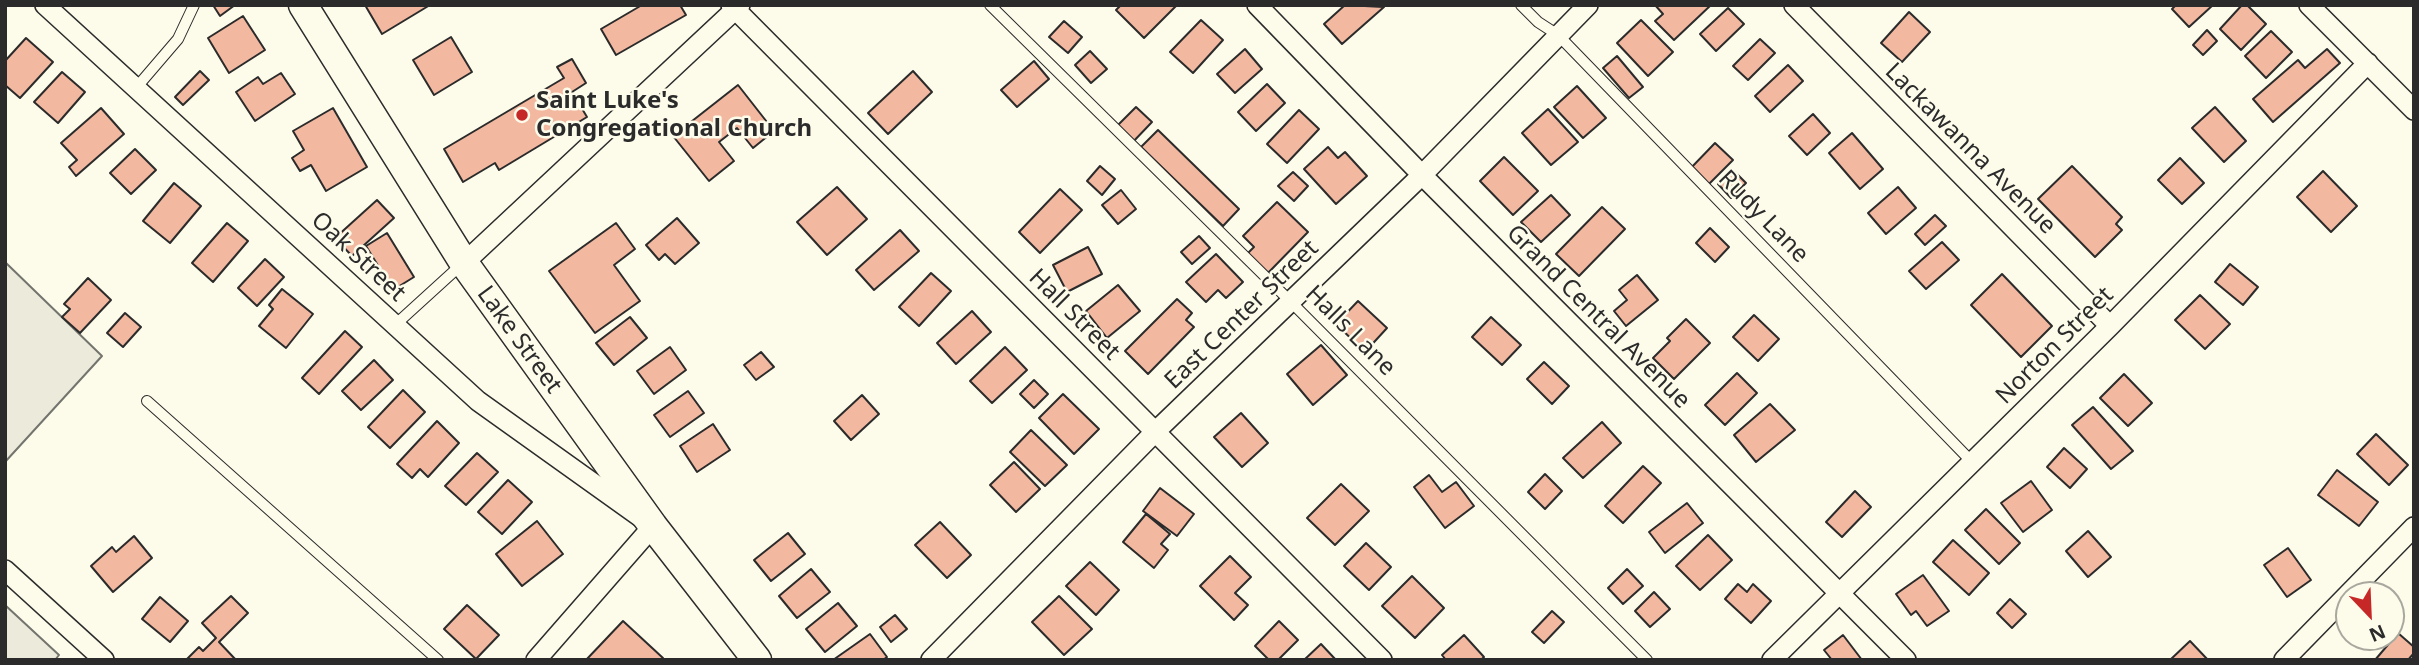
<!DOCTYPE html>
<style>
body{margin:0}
#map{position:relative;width:2419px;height:665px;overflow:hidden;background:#fdfbea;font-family:"Noto Sans",sans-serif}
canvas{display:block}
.frame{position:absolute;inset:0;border:7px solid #2b2b2b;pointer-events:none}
.north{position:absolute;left:2335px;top:581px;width:70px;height:70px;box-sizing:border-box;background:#fdfbea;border:2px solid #a9a89e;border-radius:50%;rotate:157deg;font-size:19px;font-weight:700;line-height:28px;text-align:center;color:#2b2b2b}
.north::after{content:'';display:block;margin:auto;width:24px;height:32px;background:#c62828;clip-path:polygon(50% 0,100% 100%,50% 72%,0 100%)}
</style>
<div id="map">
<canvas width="2419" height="665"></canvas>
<div class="frame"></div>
<div class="north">N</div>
</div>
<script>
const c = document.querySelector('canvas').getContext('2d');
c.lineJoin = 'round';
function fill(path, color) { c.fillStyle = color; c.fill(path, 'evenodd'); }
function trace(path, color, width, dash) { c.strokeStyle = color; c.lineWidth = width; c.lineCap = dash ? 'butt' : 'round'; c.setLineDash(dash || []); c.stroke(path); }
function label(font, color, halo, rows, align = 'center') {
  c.font = font + ' "Noto Sans",sans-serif'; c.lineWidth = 5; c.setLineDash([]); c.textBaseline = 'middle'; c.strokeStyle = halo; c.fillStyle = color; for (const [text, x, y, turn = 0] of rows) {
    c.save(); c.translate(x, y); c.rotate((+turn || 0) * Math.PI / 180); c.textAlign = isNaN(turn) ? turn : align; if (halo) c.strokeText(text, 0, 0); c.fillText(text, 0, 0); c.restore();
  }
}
const green = new Path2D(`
 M5,262L102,356L5,462Z
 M5,605L59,655L55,660H5Z`);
fill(green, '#ecebdb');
trace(green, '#74746e', 2);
const building = new Path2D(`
 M213,5H235L220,16Z
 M365,5H430L382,34Z
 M642,5H680L686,15L616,55L601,29Z
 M1121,5H1177L1144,38L1116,10Z
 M1345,5L1384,7L1342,44L1324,24Z
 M1655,5H1711L1674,40L1655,21L1663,14Z
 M2176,5H2213L2189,27L2172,9Z
 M2242,5H2247L2266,24L2241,50L2220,29Z
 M1728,8L1744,24L1716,51L1700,34Z
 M1909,12L1930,32L1902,62L1881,43Z
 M243,16L265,50L229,73L208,38Z
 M1201,20L1223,40L1193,73L1170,52Z
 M1641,20L1673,52L1648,76L1617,43Z
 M1064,21L1082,37L1068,53L1049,37Z
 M2207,30L2217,41L2203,55L2193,45Z
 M2271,31L2292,52L2266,78L2245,56Z
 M451,37L472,72L434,95L413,60Z
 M26,38L53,62L20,98L5,85V61Z
 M1760,39L1775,53L1748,80L1733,66Z
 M1245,49L1262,69L1235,93L1217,74Z
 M2327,49L2340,63L2273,122L2253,99L2298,60L2305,68Z
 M1090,51L1107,69L1091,83L1075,65Z
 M1617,56L1643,87L1629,98L1603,68Z
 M572,59L586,83L572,92L587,117L499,170L495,163L463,182L444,149L564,78L557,67Z
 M1034,61L1049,79L1017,107L1001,90Z
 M1788,65L1803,81L1770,112L1755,96Z
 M200,71L209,80L183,105L175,97Z
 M913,71L932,92L888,134L868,113Z
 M62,72L85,92L58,123L34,102Z
 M281,73L295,94L255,121L236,92L258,77L263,84Z
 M1267,84L1285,103L1256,131L1238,112Z
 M738,85L774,131L753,148L737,128L719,142L734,161L709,181L673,136Z
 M1577,86L1606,118L1583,138L1554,107Z
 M1136,107L1152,122L1131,144L1115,128Z
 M2215,107L2246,141L2224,162L2192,128Z
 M101,108L124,134L76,176L69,167L77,160L61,143Z
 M333,108L367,167L326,191L311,165L300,171L292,158L304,150L293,131Z
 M1548,109L1578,142L1551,165L1522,133Z
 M1299,110L1319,129L1287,163L1267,144Z
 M1813,114L1830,133L1807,155L1789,136Z
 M1158,130L1239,209L1223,226L1141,147Z
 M1852,133L1883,169L1860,189L1829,153Z
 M1715,143L1733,160L1706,187L1689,170Z
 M1328,147L1338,158L1345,152L1367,176L1336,204L1304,169Z
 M135,149L156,170L131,194L110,173Z
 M1504,157L1538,191L1513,215L1480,181Z
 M2180,158L2204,183L2182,204L2158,180Z
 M1100,166L1115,179L1102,195L1087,181Z
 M2072,166L2122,217L2116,224L2122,230L2095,257L2038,199Z
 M1732,169L1746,183L1731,198L1718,184Z
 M2323,171L2357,206L2331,232L2297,197Z
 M1293,172L1308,186L1294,201L1278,186Z
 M174,183L201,206L170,243L143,221Z
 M837,187L867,219L827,255L797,222Z
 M1898,187L1916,208L1886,234L1868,213Z
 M1060,189L1082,210L1040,253L1019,232Z
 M1121,190L1136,209L1118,224L1102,205Z
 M1551,195L1570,215L1541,242L1521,222Z
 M377,200L394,218L352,256L335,238Z
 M1277,202L1308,232L1267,274L1247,254L1254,247L1243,236Z
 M1602,207L1625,229L1579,276L1556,254Z
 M1935,215L1946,226L1925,245L1915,234Z
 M677,218L699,243L675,264L665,254L659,260L646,245Z
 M227,223L248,241L213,282L192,263Z
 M616,223L635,249L614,265L640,301L595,333L549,271Z
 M1710,228L1729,247L1715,262L1696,243Z
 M900,230L919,251L874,290L856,270Z
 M387,233L414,277L393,290L366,246Z
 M1199,236L1210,248L1192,264L1181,252Z
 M1942,242L1959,260L1926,289L1909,271Z
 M1088,247L1102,274L1067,292L1053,265Z
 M1216,254L1243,282L1226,298L1218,290L1206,302L1186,282Z
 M265,259L284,277L257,306L238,288Z
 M2230,264L2258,287L2243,305L2215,282Z
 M931,273L951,291L919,326L899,307Z
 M2002,274L2052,326L2021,357L1971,305Z
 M1637,275L1658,300L1626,326L1614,311L1627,300L1619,290Z
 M88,278L111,300L80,333L62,317L70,309L64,304Z
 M1118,285L1140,311L1107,338L1086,311Z
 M282,289L313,314L286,348L259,326L273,309L269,305Z
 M2200,295L2230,324L2205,349L2175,320Z
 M1177,299L1192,313L1186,320L1194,327L1148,374L1125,351Z
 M1358,301L1387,328L1365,352L1336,324Z
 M972,311L991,332L956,364L937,343Z
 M125,313L141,327L123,347L107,333Z
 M1754,315L1779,339L1758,361L1733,337Z
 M630,317L647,338L614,365L596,343Z
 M1491,317L1521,345L1502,365L1472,337Z
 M1686,319L1710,343L1674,379L1653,358L1670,341L1667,338Z
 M345,331L362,347L319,394L302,378Z
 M1321,345L1347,375L1313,405L1287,374Z
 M670,347L686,370L654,394L637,371Z
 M1005,347L1027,370L992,403L970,381Z
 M761,352L774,367L756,380L744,365Z
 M374,360L393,380L361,410L342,391Z
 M1544,362L1569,386L1552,404L1527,379Z
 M1737,373L1757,393L1725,425L1705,405Z
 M2124,374L2152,403L2128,426L2100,398Z
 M1034,380L1048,394L1034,408L1020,394Z
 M403,390L425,412L390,448L368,427Z
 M688,391L704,413L670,437L654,415Z
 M1063,394L1099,429L1074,454L1039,418Z
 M862,395L879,414L851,440L834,421Z
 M1770,404L1795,430L1756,462L1734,435Z
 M2093,407L2133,451L2111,469L2072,425Z
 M1241,413L1268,443L1242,467L1214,437Z
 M437,421L459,443L428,477L420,469L412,478L397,464Z
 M1602,422L1621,443L1583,478L1563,458Z
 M713,424L730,450L697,472L680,446Z
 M1031,430L1067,465L1045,486L1010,452Z
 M2376,434L2408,465L2389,485L2357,454Z
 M2064,448L2087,469L2070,488L2047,467Z
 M477,453L498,472L466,505L445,486Z
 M1014,462L1040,489L1016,512L990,485Z
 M1643,466L1661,483L1623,523L1605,506Z
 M2337,470L2378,502L2359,526L2318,495Z
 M1545,474L1562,491L1545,509L1528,492Z
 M1429,475L1442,492L1456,482L1474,506L1445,528L1414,487Z
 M508,480L532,502L502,534L478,512Z
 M2031,481L2052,510L2023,532L2001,503Z
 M1341,484L1369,511L1335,545L1307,518Z
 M1160,488L1194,514L1177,536L1143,511Z
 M1855,491L1871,507L1842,537L1826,522Z
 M1687,503L1703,523L1665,553L1649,532Z
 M1986,509L2020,543L1999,564L1965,530Z
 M1146,514L1170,534L1161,544L1168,550L1154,568L1123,542Z
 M537,521L563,554L522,586L496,554Z
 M940,522L971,555L947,578L915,545Z
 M2088,531L2111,557L2088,577L2066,551Z
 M788,533L805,554L771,581L754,560Z
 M1708,535L1732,560L1700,590L1676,566Z
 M134,536L152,558L113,592L91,566L112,547L116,552Z
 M1953,540L1989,573L1969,595L1933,562Z
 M1366,543L1391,567L1369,590L1344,566Z
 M2288,548L2311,580L2287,597L2264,565Z
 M1230,556L1251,577L1235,593L1248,605L1234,620L1200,586Z
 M1090,562L1119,590L1096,615L1066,586Z
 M811,569L830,592L797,618L779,596Z
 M1627,569L1643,586L1623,604L1608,588Z
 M1923,575L1949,611L1927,626L1916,611L1911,615L1896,594Z
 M1412,576L1444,608L1415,638L1382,606Z
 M1738,584L1747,592L1753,584L1771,601L1751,623L1725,599Z
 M1654,592L1670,609L1650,627L1635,611Z
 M231,596L248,613L219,642L236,660H186L199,647L203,651L216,638L202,623Z
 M1059,596L1092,629L1064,655L1032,622Z
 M160,597L188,621L170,642L142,619Z
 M2010,599L2026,614L2012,628L1997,613Z
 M838,603L857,626L825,652L806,629Z
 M467,605L499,635L476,659L444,629Z
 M1552,611L1564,622L1544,643L1532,632Z
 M895,615L907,629L891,642L880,627Z
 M623,621L663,658L661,660H586Z
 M1279,621L1298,640L1278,660H1269L1255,646Z
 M2398,633L2414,647V653L2408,660H2375Z
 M870,634L887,657L883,660H833Z
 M1464,635L1484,657L1481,660H1446L1442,655Z
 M1843,635L1862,660H1832L1824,650Z
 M2190,641L2208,660H2170Z
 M1321,644L1336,660H1304Z`);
fill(building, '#f2b8a0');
trace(building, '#2b2b2b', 2);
const service = new Path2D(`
 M990,5L1291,302L1647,660
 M1521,5L1538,22L1558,35L1972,462
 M136,88L178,39L194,5
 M395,325L462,264
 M147,401L438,660`);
const minor = new Path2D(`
 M45,5L478,401L653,526L536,660
 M731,5L1382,660
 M1257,5L1422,175L1906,660
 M1794,5L2110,326
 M2309,5L2414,110
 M464,263L740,5
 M5,570L104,660
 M931,660L1155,432L1422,175L1588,5
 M1772,660L2110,326L2368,63
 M2284,660L2414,527`);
const secondary = new Path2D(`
 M303,5L464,263L653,526L757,660`);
trace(service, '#2b2b2b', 12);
trace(minor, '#2b2b2b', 22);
trace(secondary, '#2b2b2b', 31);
trace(service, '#fdfbea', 10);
trace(minor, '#fdfbea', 19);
trace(secondary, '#fdfbea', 28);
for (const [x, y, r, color] of [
 [522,115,7,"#c62828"]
]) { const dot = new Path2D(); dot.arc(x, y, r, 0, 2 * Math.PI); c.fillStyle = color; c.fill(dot); trace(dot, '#fdfbea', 2.5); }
label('bold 24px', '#2b2b2b', '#fdfbea', [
 ["Saint Luke's",536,101],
 ["Congregational Church",536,129]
], 'left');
label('24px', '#2b2b2b', '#fdfbea', [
 ["Lackawanna Avenue",1970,149,45],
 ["Rudy Lane",1763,217,46],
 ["Oak Street",358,257,43],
 ["Hall Street",1074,315,45],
 ["East Center Street",1242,315,-44],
 ["Grand Central Avenue",1598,317,45],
 ["Halls Lane",1350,331,45],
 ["Lake Street",519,340,54],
 ["Norton Street",2055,346,-45]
]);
</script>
